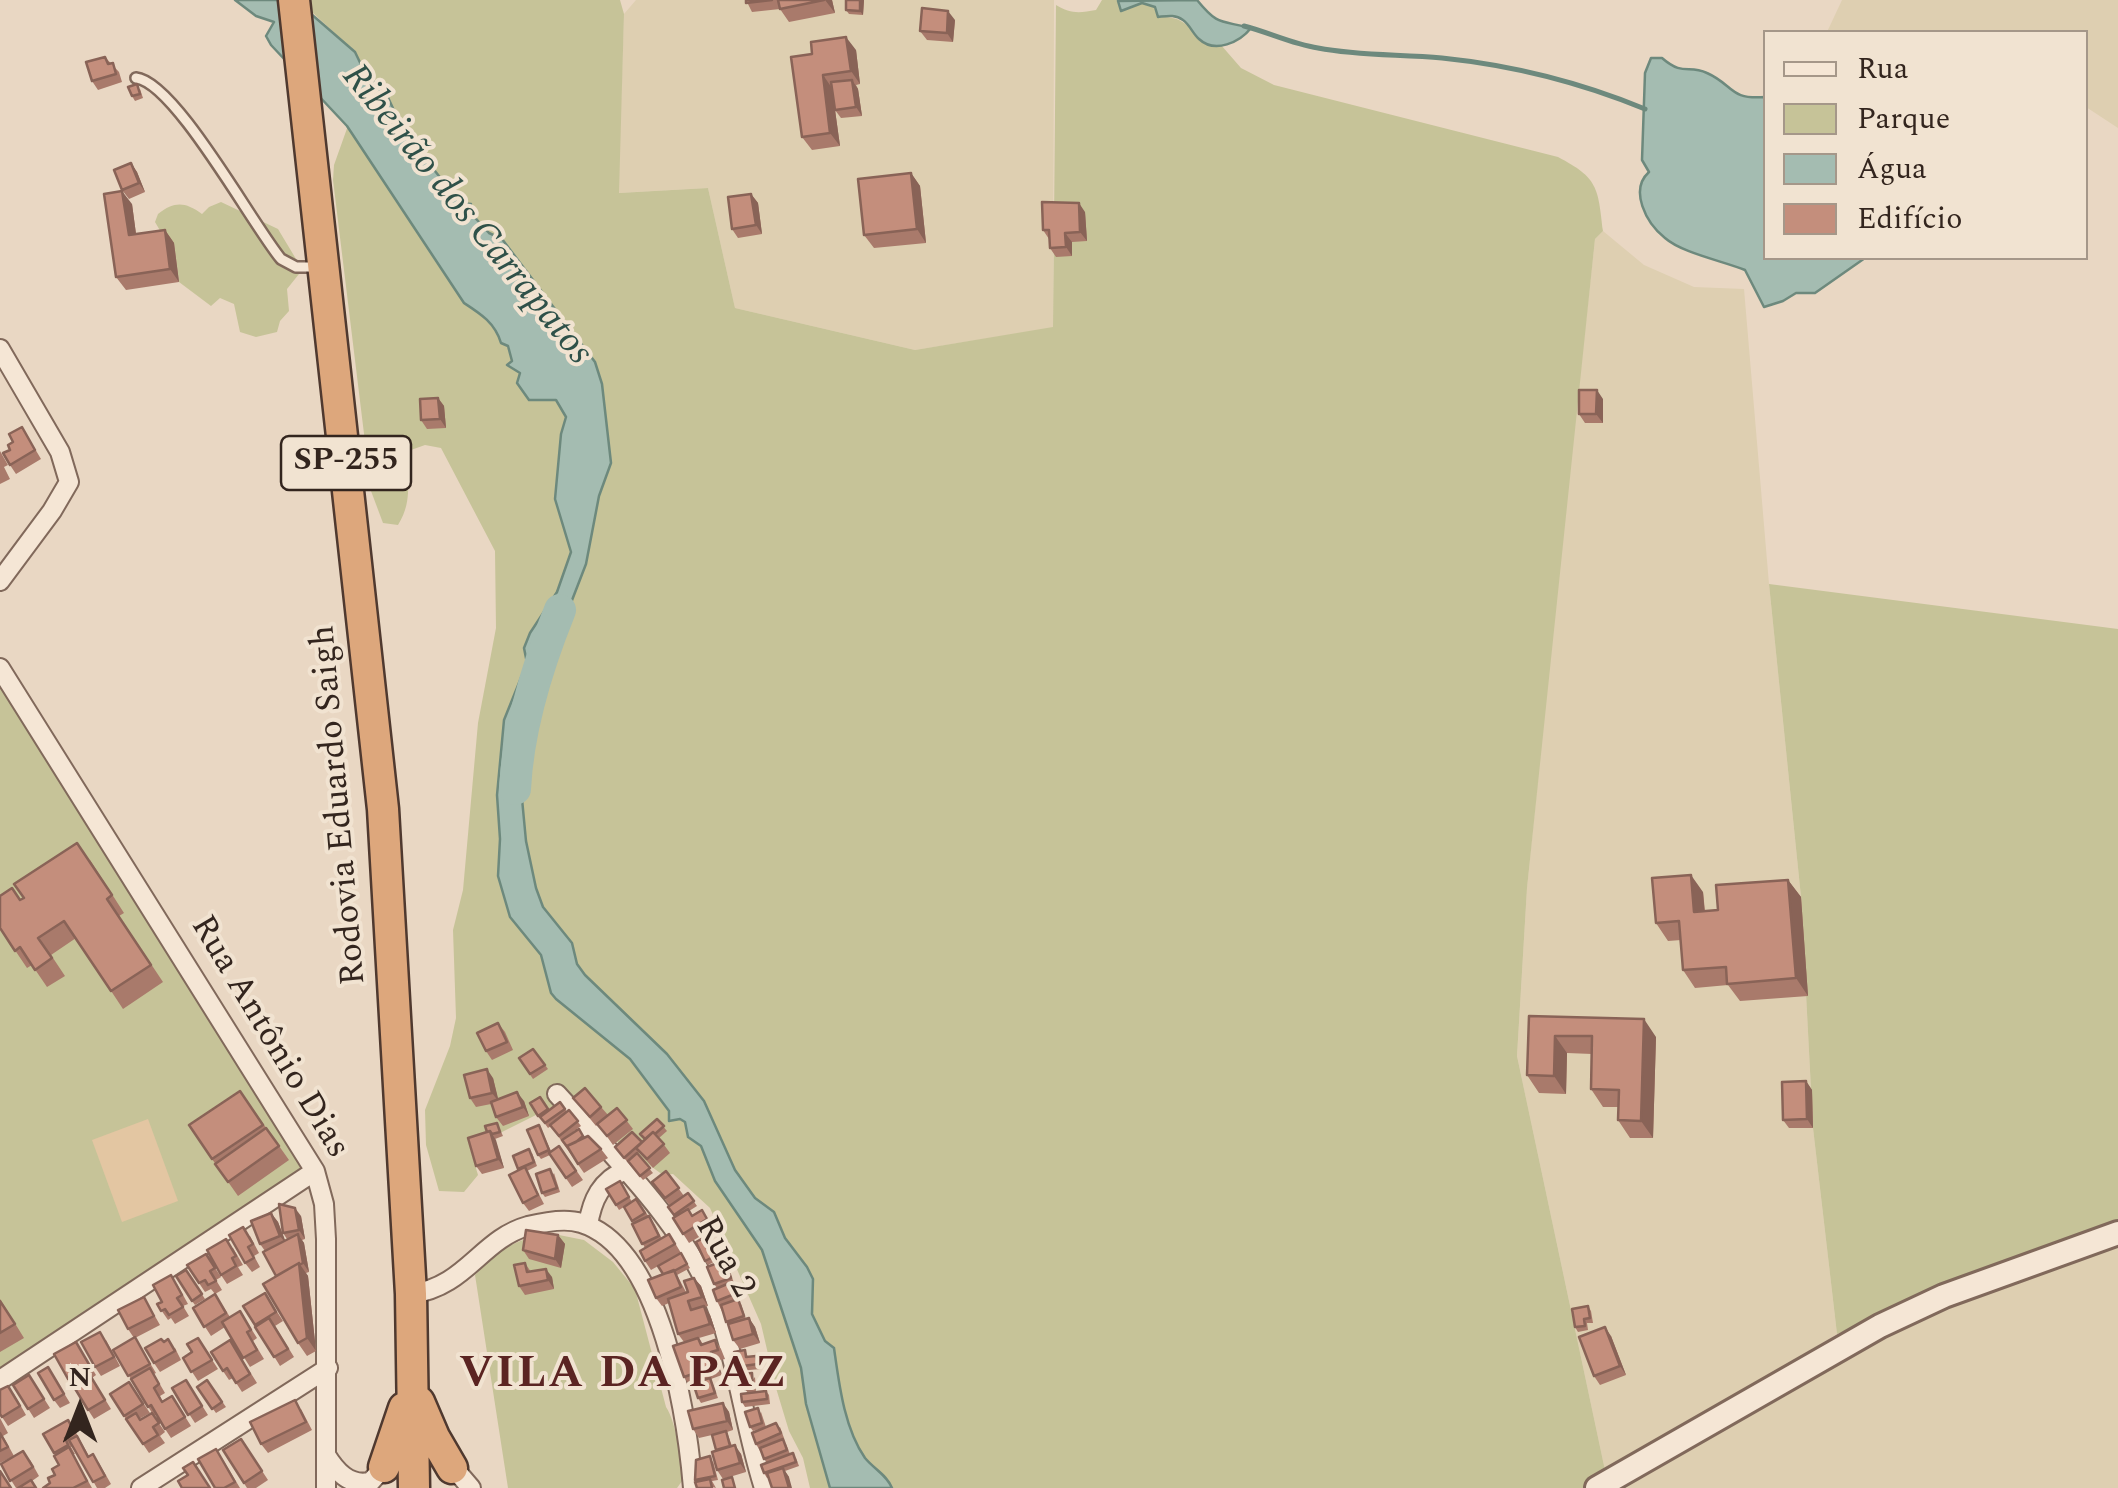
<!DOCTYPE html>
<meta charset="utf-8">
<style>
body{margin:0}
#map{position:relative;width:2118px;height:1488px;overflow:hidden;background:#e9d7c3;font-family:Spectral,serif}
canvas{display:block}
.legend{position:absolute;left:1763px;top:30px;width:325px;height:230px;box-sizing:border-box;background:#f1e3d1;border:2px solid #a59789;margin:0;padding:12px 18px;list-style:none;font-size:30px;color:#33251e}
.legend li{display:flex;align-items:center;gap:20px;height:50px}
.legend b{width:50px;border:2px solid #a59789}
.north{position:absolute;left:30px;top:1358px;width:100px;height:100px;-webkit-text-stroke:8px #f1e3d1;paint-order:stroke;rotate:0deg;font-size:28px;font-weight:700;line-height:40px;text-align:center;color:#33251e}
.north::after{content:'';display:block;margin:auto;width:35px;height:45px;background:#33251e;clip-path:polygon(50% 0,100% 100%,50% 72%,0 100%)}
</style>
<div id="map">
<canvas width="2118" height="1488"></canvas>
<ul class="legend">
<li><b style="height:12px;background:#f5e6d5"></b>Rua</li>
<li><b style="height:28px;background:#c6c398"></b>Parque</li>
<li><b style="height:28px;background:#a4bcb1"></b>Água</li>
<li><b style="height:28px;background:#c48e7c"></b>Edifício</li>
</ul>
<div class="north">N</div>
</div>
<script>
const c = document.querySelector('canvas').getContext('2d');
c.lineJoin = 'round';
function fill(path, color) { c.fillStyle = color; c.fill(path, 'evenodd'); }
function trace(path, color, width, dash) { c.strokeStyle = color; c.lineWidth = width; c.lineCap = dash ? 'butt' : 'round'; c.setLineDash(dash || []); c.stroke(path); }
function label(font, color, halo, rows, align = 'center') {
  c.font = font + ' Spectral,serif'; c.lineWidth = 8; c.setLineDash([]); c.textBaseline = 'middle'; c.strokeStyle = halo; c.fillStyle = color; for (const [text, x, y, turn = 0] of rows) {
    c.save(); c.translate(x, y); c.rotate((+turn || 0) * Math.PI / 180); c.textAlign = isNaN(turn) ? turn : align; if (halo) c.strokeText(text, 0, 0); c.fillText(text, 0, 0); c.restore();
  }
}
fill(new Path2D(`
 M636,0H1054L1053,328L915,350L735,308L708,188L618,193L624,14Z
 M1842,0H2118V128L2086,107V32H1827Z
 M1603,231L1644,265L1694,287L1744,289L1769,584L1801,897L1813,1128L1837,1334L1606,1475L1517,1056L1527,888L1560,557L1595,239Z
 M2118,1243V1488H1614L1735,1415L1957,1298Z`), '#decfb1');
fill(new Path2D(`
 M299,0H620L624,14L619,193L708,188L735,308L915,350L1053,327L1056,5C1070,14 1080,13 1096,10L1102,0H1118L1122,11L1142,3L1155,7L1158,17C1199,15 1186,45 1221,45L1241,68L1274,85L1558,157C1598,178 1598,187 1603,231L1595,239L1527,888L1517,1056L1606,1475L1584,1488H810L803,1458L789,1431L776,1388L761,1324L710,1208L673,1174L663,1175L569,1107H552L470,1148L478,1175L464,1192L439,1191L426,1145L425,1110L450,1046L456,1018L453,930L463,890L478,723L496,628L495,551L441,448L425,445L411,450C404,479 415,498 398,525L383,523L371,491L333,180L334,165L366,75L355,52Z
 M221,202L278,229L299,264V274L287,289L289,311L280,321L277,332L256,337L240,332L234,304L220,298L211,306L179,282L174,244L165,239L155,222L158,214C175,201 185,202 202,214L209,207Z
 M1769,584L2118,629V1226L1837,1334L1813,1128L1801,897Z
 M0,678L307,1168L0,1371Z
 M549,1233L584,1240L613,1262L635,1289L666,1407C677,1424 679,1456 685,1477L677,1488H508L475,1275C500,1248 513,1241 549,1233Z`), '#c6c398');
fill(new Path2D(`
 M148,1119L178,1201L122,1222L92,1140Z`), '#e3c6a2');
const water = new Path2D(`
 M235,0H295L355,52L366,75L385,91L403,130L460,203L471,204L468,210L489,233L502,239L595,362L602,384L611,463L599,496L586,564L569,608L552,642L543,651L527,719L517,746L526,841L536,888L543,907L572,943L577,964L585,975L667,1054L704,1101L735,1170L755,1198L774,1212L785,1238L807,1267L813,1279L812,1314L825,1341L834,1348C839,1383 844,1428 865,1458C874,1469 887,1475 892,1488H830L806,1404L801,1368L762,1250L715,1181L701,1146L688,1137L685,1122L680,1119L669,1121V1111L630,1059L556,999L551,993L541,955L510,917L498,876L500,839L497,795L504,720L527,663L524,648L530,633L557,592L571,552L555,499L561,434L566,417L556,400H529L517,383L520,373L507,365L512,361L508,346L501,343C495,323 481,314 464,303L347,126L271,45L266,36L274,22L256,16Z
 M1197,0C1219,27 1221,20 1251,28C1240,42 1215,54 1199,39C1193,34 1190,25 1183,20C1175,14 1167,16 1158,17L1155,7L1142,3L1121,11L1118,1Z
 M1651,58H1662C1684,77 1688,64 1707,73C1734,85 1729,100 1765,97L1766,258H1865L1815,293H1796L1783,301L1764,307L1745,270C1723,261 1682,253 1665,238C1646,223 1629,190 1649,172L1642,160L1645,73Z`);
fill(water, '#a4bcb1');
trace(water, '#6d897d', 2.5);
trace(new Path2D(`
 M1244,26C1268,32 1292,44 1318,48C1359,56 1400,54 1442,58C1510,65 1582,83 1645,109`), '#6d897d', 5);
trace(new Path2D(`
 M515,789C518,728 537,667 560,610`), '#a4bcb1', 32);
const service = new Path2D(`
 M136,78C175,82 252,224 281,259L296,267H320`);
const minor = new Path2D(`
 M0,349L60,452L69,482L52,511L0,581
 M0,668L315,1171L324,1204L326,1239V1488
 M557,1094C617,1160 690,1230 720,1316C739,1372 746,1432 764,1488
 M588,1225C592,1200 601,1180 626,1170
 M411,1294C466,1287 481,1239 528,1226C544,1222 566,1218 581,1223C662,1248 687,1417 693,1488
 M0,1380L315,1171
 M326,1455C336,1471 349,1486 369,1482
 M446,1465L459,1474L471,1488
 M141,1488L328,1368
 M365,1488L384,1467L392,1463`);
const tertiary = new Path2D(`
 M1597,1488L1880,1326L1944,1296L2118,1233`);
const trunk = new Path2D(`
 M294,0L383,809L411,1294L414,1488
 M419,1402L434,1437L452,1468
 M384,1467L404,1408`);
trace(service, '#81695b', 14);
trace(minor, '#81695b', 22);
trace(tertiary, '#81695b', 28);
trace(trunk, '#4f392f', 35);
trace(service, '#f5e6d5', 9);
trace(minor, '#f5e6d5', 18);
trace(tertiary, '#f5e6d5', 22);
trace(trunk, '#dda77c', 30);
fill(new Path2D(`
 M746,0H832L835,13L789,22L780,9L752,12Z
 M864,0L863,15L849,14L846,10Z
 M955,20L953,42L927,40L920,31Z
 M856,50L860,84L856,85L858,89L862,116L841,118L835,110L840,146L812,150L802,137L791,57Z
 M105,57L119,72L122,82L98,90L92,81Z
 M140,89L143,98L135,101L132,96Z
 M131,163L137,172L145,192L129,199L122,190Z
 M911,173L920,186L926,243L874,248L864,235Z
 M751,194L758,203L762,234L738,238L732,229Z
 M132,204L136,234L165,230L174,243L179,282L126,290L116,277Z
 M1085,212L1087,241L1072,242V256L1056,257L1050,248L1049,239L1043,230Z
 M438,398L444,406L446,428L427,429L421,420Z
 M1603,399V423H1585L1579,414Z
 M22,427L41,459L16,474L10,465V450Z
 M0,451L8,465L4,467L10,479L0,484Z
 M90,860L124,913L119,916L163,982L123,1009L76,938L51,955L65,976L47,987L32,965L27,968L0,928L21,900Z
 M1788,880L1801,897L1808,996L1740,1001L1728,985L1695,988L1683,970L1681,940L1668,941L1656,923L1703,892L1705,911L1718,910Z
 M1529,1016L1656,1037L1653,1138H1630L1618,1120L1619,1107H1603L1591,1089L1592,1054L1567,1053L1566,1094L1539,1093L1527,1075Z
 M498,1023L505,1032L513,1050L492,1060L486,1051Z
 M533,1049L548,1069L533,1079L519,1058Z
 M493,1078L498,1100L524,1101L529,1116L503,1126L496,1117L491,1104L476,1107L470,1098Z
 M1806,1081L1812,1090L1813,1128H1789L1783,1120Z
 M240,1091L289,1160L238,1196L212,1159Z
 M540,1097L549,1111L560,1102L567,1112L569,1110L581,1126L569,1135L579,1129L584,1138L601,1149L608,1158L584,1173L551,1126L548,1128L530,1103Z
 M573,1098L601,1107L608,1115L617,1108L633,1129L613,1145L598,1124L596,1126Z
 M657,1119L667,1131L659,1138L670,1153L653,1168L639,1152L637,1154L653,1173L643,1180L618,1151L642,1142Z
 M497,1123L503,1136L495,1139L504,1168L482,1174L476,1166L487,1132Z
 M539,1125L551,1151L559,1146L583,1180L572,1187L550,1155L541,1159L538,1155Z
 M532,1153L537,1166L527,1171L544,1204L529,1211L523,1203L519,1170L513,1156Z
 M666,1171L684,1196L688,1193L697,1206L689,1211L692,1216L702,1210L714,1228L689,1243L673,1218L675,1217L668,1207L670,1206L652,1182Z
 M554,1173L560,1192L545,1197L542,1193Z
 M620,1181L632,1202L619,1210L606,1189Z
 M636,1199L655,1225L662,1239L675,1243L690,1268L677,1275L686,1292H688L694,1278L701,1286L708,1306L704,1307L710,1315L716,1333L699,1338L703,1344L715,1340L721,1349L725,1359L717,1361L722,1375L711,1379L718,1398L701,1403L698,1398L694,1385L690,1386L684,1377V1342L678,1334L669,1303L662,1306L656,1298L663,1274L660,1265L651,1270L645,1261V1248L632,1224L634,1223L624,1207Z
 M271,1213L278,1222L285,1241L287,1239L283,1233L301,1216L305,1239L302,1240L304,1243L309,1272L306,1273L308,1276L316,1351L307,1356L298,1343L276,1276L265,1251L260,1244Z
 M558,1235L565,1244L561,1268L529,1259L523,1250Z
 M250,1236L259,1253L254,1256L260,1267L252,1272L245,1263Z
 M705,1237L718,1260L708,1265L705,1261Z
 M233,1248L243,1265L238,1267L243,1275L227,1284L221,1275Z
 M206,1254L221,1277L216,1280L222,1290L215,1294L211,1289L205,1292L187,1265Z
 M725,1260L740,1298L721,1305L741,1304L746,1319L749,1318L755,1327L760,1343L740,1349L733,1340L729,1326L717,1301V1288L714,1284Z
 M525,1263L531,1272L552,1277L554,1289L525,1295L519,1286Z
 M186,1270L205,1299L195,1305L192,1301Z
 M177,1284L188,1304L183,1306L189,1316L175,1324L171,1318L168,1320L157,1304L162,1302Z
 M265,1293L283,1321L275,1326L294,1357L280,1366L243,1306Z
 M215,1294L230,1317L240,1311L257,1338L253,1341L264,1359L250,1367L225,1327L211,1336L193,1308Z
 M144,1297L160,1325L135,1338L156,1373L154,1374L165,1393L160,1396L162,1401L172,1396L191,1426L171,1438L156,1415L154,1416L165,1432L160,1436L165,1443L149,1453L124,1416L129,1382L150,1413L139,1419L140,1420L152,1413L113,1350L134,1338L128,1329Z
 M0,1299L24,1338L0,1352Z
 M1588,1306L1591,1311L1593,1323H1587L1588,1330L1578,1332L1575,1327Z
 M1611,1336L1626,1375L1600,1385L1594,1376Z
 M198,1338L218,1369L198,1381L183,1358L192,1352Z
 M106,1340L120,1366L101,1376L95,1367Z
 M230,1340L257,1383L242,1392L233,1378L229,1380L223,1371Z
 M76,1342L96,1375L92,1378L111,1409L94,1419L68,1379Z
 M175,1348L181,1360L160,1372L154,1363Z
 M745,1350L748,1357L760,1360L761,1369L738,1371L735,1367Z
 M48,1367L70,1403L60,1408L54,1400Z
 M29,1375L50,1408L34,1418L13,1385Z
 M755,1377L756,1392L766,1391L769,1395L770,1404L745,1407L742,1402L748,1393L745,1389Z
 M186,1380L208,1415L195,1423L172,1388Z
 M207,1380L226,1407L216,1413L197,1387Z
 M14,1394L26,1415L8,1426L0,1414Z
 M723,1403L729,1412L733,1430L727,1432L732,1446L741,1454L746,1472L723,1479L717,1470L716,1450L712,1435L699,1438L693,1429Z
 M301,1409L312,1430L268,1453L261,1444Z
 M761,1412L766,1427L753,1431L750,1427Z
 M0,1418L8,1433L3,1436L14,1456L0,1463Z
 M780,1427L784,1438L766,1445L786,1444L790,1454L796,1458L799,1466L785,1471L789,1477L767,1478L764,1473L767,1463L756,1444Z
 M74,1429L89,1456L99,1463L111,1484L105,1488H97L73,1446L71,1447L75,1454H73L92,1488H43L50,1483L59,1465L55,1455L43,1434Z
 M241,1439L268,1480L256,1488H247L223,1450Z
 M222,1458L240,1488H215Z
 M30,1460L39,1476L32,1481L37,1488H16L1,1464Z
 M713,1461L718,1480L712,1481L716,1488L696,1482L695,1480Z`), '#a97a6b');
fill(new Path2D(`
 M825,0H832L835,13Z
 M860,0H864L863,15L860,11Z
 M948,11L955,20L953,42L947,33Z
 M846,37L856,50L860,84L851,71Z
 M823,75L832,88L840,146L830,133Z
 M852,80L858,89L862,116L856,107Z
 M131,163L137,172L145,192L139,183Z
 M911,173L920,186L926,243L917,229Z
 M122,191L132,204L138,249L129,235Z
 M751,194L758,203L762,234L756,225Z
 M1079,203L1085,212L1087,241L1080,232Z
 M165,230L174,243L179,282L170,269Z
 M1065,233L1072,242V256L1066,247Z
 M1597,390L1603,399V423L1596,414Z
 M438,398L444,406L446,428L440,419Z
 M1691,875L1703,892L1706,929L1694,912Z
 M1788,880L1801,897L1808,996L1796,978Z
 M1644,1019L1656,1037L1653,1138L1641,1121Z
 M1555,1036L1567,1053L1566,1094L1554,1076Z
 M487,1069L493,1078L499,1102L492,1093Z
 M1806,1081L1812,1090L1813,1128L1807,1119Z
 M517,1092L524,1101L529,1116L523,1107Z
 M490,1131L496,1140L504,1168L498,1159Z
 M295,1208L301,1216L305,1239L299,1230Z
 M271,1213L278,1222L287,1245L280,1236Z
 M298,1234L304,1243L309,1272L303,1263Z
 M558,1235L565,1244L561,1268L555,1259Z
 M299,1263L308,1276L316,1351L307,1338Z
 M546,1269L552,1277L554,1289L548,1280Z
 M694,1278L701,1286L708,1306L702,1297Z
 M704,1306L710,1315L716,1333L710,1324Z
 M749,1318L755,1327L760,1343L753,1334Z
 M1605,1327L1611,1336L1626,1375L1620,1366Z
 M711,1352L717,1361L722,1375L716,1366Z
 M723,1403L729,1412L733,1430L727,1421Z
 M735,1445L741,1454L746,1472L740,1463Z
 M783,1468L789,1477L792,1488H789Z`), '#896357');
const building = new Path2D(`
 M746,0H772L746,3Z
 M778,0H824L780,9Z
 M846,0H860V11L846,10Z
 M922,8L948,11L947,33L920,31Z
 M846,37L851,71L823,75L830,133L802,137L791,57L812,54L811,42Z
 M105,57L108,64L113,63L116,74L92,81L86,62Z
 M852,80L856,107L835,110L831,82Z
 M137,84L140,94L132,96L128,87Z
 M131,163L139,183L122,190L114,170Z
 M911,173L917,229L864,235L858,179Z
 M122,191L129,235L165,230L170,269L116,277L104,194Z
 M751,194L756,225L732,229L728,197Z
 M1042,202L1079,203L1080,232L1065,233L1066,247L1050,248L1049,230H1043Z
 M1579,390H1597L1596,414H1579Z
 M438,398L440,419L421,420L420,399Z
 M22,427L35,450L10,465L3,453L10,450L8,445L13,442L9,434Z
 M77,843L112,895L107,899L151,965L111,991L64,921L38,938L52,958L35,970L20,947L15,951L0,928V896L12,888L20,900L24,898L14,884Z
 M1691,875L1694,912L1718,910L1716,885L1788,880L1796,978L1727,984L1726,967L1683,970L1679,921L1656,923L1652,878Z
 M1529,1016L1644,1019L1641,1121L1618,1120L1619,1090L1591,1089L1592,1036H1555L1554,1076L1527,1075Z
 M498,1023L507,1042L486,1051L477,1033Z
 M533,1049L545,1065L530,1074L519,1058Z
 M487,1069L492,1093L470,1098L464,1075Z
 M1806,1081L1807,1119L1783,1120L1782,1082Z
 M585,1088L601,1107L590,1117L573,1098Z
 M240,1091L263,1125L212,1159L189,1125Z
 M517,1092L523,1107L496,1117L491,1102Z
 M540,1097L548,1109L538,1116L530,1103Z
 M560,1102L565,1109L545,1123L540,1117Z
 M617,1108L627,1120L607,1136L597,1124Z
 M569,1110L578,1121L559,1136L550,1125Z
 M657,1119L664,1126L655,1134L653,1132L645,1139L640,1134Z
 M497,1123L500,1132L492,1134L490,1131L487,1132L485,1126Z
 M539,1125L549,1150L538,1155L527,1130Z
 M266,1128L279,1146L228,1182L215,1164Z
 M579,1129L583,1136L576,1142L567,1146L568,1148L562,1140Z
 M490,1131L498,1159L476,1166L468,1138Z
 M632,1132L642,1142L624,1158L615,1147Z
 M653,1132L664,1144L647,1159L636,1148Z
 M588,1136L601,1149L578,1164L567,1146Z
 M559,1146L576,1171L566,1178L549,1153Z
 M529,1149L534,1162L518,1169L513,1156Z
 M637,1153L650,1168L640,1176L628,1161Z
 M525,1167L538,1195L523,1203L509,1175Z
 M550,1169L557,1188L542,1193L536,1174Z
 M666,1171L679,1188L665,1198L652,1182Z
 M620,1181L629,1197L616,1205L606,1189Z
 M688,1193L694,1201L674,1215L668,1207Z
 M636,1199L645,1213L632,1221L624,1207Z
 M279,1204L295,1208L299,1230L283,1233Z
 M688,1209L692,1216L702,1210L707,1219L683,1234L673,1218Z
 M271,1213L280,1236L260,1244L251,1221Z
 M649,1216L659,1236L642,1244L632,1224Z
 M243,1227L253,1244L248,1247L254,1258L245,1263L229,1235Z
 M526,1230L558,1235L555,1259L523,1250Z
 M298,1234L303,1263L299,1265V1263L276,1276L263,1252Z
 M669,1234L675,1244L645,1261L640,1251Z
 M705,1237L715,1256L705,1261L696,1242Z
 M226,1239L236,1256L232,1258L236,1266L221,1275L207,1250Z
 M681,1253L687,1264L674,1271L663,1274L658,1266Z
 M206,1254L215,1268L210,1271L216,1281L208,1285L205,1280L199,1283L187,1265Z
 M725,1260L731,1278L714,1284L707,1267Z
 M299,1263L307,1338L298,1343L263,1284Z
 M525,1263L527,1272L546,1269L548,1280L519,1286L514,1265Z
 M186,1270L202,1294L192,1301L176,1276Z
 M674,1270L681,1287L656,1298L648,1280Z
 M171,1275L182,1295L177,1298L183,1307L169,1315L165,1309L161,1311L157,1304L162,1302L153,1285Z
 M694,1278L702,1297L688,1301L691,1310L704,1306L710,1324L678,1334L668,1299L688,1292L684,1281Z
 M732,1282L737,1293L717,1301L713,1290Z
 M265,1293L276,1312L255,1325L243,1306Z
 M215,1294L226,1313L204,1327L193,1308Z
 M144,1297L154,1316L128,1329L118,1310Z
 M738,1299L744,1316L726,1322L721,1305Z
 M0,1301L15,1324L0,1333Z
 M1588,1306L1590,1318L1584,1319L1585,1326L1575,1327L1572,1309Z
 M240,1311L251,1330L247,1332L257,1350L243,1358L222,1322Z
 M269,1318L288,1349L274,1357L255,1327Z
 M749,1318L753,1334L733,1340L728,1324Z
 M1605,1327L1620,1366L1594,1376L1579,1337Z
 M100,1332L114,1357L95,1367L81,1342Z
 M135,1337L150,1364L128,1376L113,1350Z
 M198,1338L212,1360L191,1372L183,1358L192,1352L187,1344Z
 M698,1338L701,1345L715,1340L718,1350L711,1352L716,1366L684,1377L673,1346Z
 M161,1339L164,1342L168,1339L175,1351L154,1363L145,1348Z
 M230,1340L250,1374L236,1383L227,1368L223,1371L211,1352Z
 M76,1342L90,1366L68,1379L54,1354Z
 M745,1350L746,1357L756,1356L758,1364L735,1367L734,1352Z
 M48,1367L64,1394L54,1400L38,1373Z
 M150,1368L159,1384L154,1388L162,1402L172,1396L185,1417L165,1429L151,1405L148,1407L131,1379Z
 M88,1372L105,1400L88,1410L71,1382Z
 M752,1373L753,1389H745L744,1374Z
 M29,1375L44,1399L28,1409L13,1385Z
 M710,1378L715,1393L698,1398L693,1383Z
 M186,1380L202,1406L188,1415L172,1388Z
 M207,1380L222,1402L212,1409L197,1387Z
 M129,1382L143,1404L124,1416L110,1394Z
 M8,1386L20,1406L2,1417L0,1414V1390Z
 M766,1391L767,1399L742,1402L741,1394Z
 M295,1400L306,1422L261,1444L250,1422Z
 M723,1403L727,1421L693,1429L688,1411Z
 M758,1408L762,1423L750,1427L745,1412Z
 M136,1413L140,1420L152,1413L159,1423L153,1427L158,1435L143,1444L126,1419Z
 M68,1420L75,1432L65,1438L68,1445L54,1453L43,1434Z
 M776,1423L781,1433L756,1444L752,1433Z
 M726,1431L730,1446L716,1450L712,1435Z
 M0,1433L8,1447L0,1451Z
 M77,1436L88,1457L93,1454L105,1476L93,1482L69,1440Z
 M241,1439L262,1471L244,1483L223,1450Z
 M783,1439L787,1450L764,1459L760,1448Z
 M735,1445L740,1463L717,1470L712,1452Z
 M69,1447L87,1481L73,1488H43L50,1483L48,1478L55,1475L52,1469L59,1465L54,1456Z
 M216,1449L235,1482L224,1488H215L198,1459Z
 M23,1451L33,1467L10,1481L1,1464Z
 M793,1453L796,1462L764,1473L761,1465Z
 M710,1456L715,1476L695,1480L696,1460Z
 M193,1462L210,1488H182L178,1481L188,1475L183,1468Z
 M783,1468L789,1488H772L767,1473Z
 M0,1471L11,1488H0Z
 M732,1477L735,1488H724L722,1480Z
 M710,1479L712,1488H697L695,1482Z
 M31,1480L36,1488H18Z`);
fill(building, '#c48e7c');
trace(building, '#896357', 2.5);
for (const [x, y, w] of [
 [346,463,130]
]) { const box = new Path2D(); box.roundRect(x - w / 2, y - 27, w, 54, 8); c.fillStyle = '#f1e3d1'; c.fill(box); trace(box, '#33251e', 2.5); }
label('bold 32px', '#33251e', null, [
 ["SP-255",346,463]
]);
label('35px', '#33251e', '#f1e3d1', [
 ["Rodovia Eduardo Saigh",341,805,-95],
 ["Rua Antônio Dias",268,1038,59],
 ["Rua 2",723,1258,61]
]);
label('italic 38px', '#2f5149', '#f1e3d1', [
 ["Ribeirão dos Carrapatos",465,216,51]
]);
c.letterSpacing = '2.5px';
label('bold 45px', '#5b2422', '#f1e3d1', [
 ["VILA DA PAZ",624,1377]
]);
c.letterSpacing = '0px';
</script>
